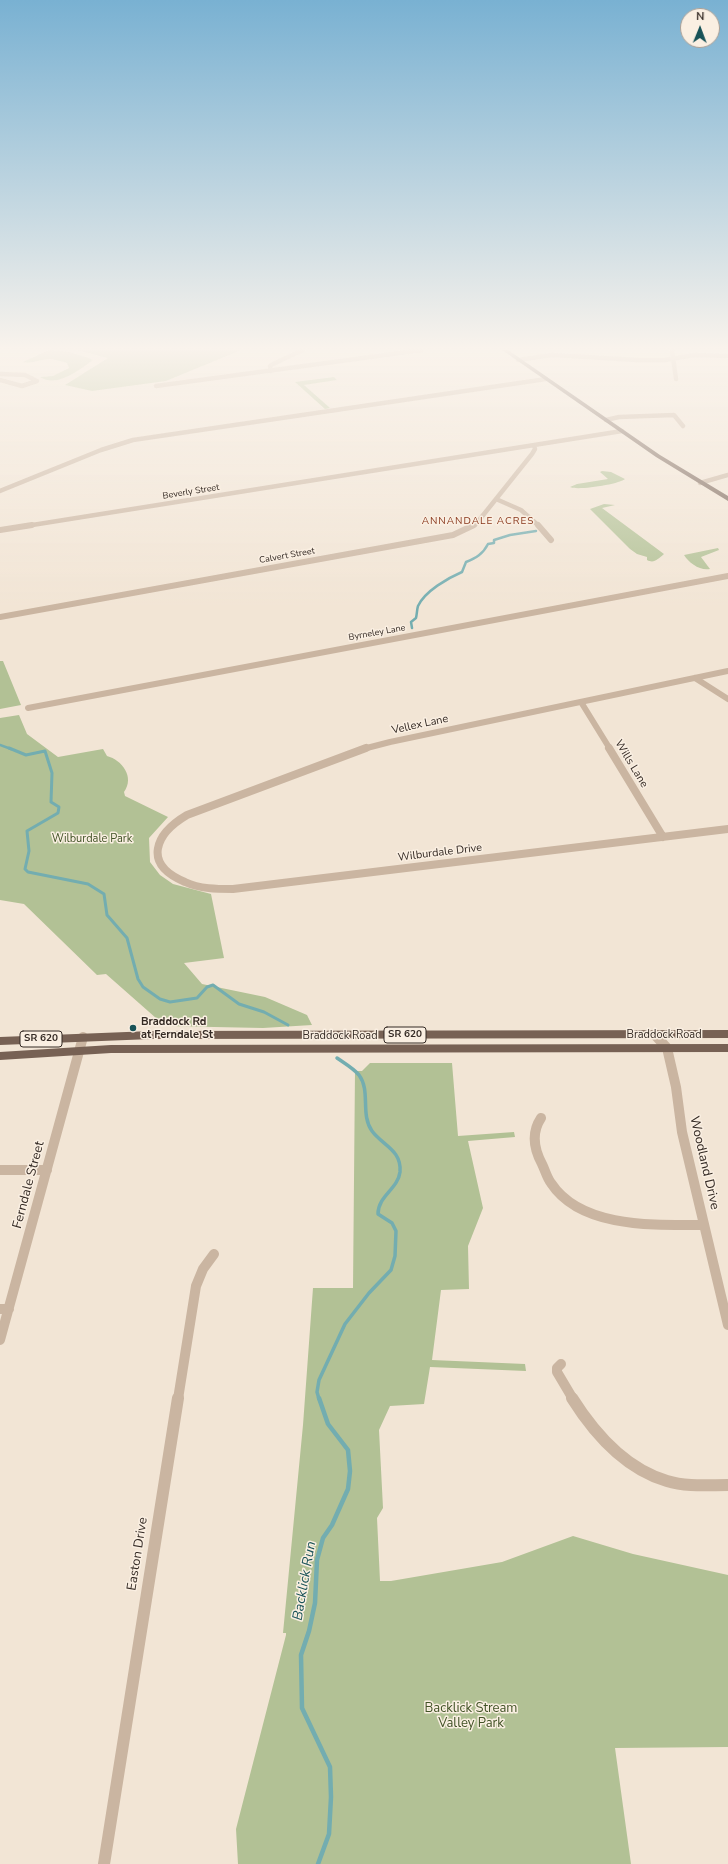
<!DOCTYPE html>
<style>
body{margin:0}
#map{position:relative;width:728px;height:1864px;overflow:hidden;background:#f2e5d5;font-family:"Nunito Sans",sans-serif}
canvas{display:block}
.north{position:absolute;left:680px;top:8px;width:40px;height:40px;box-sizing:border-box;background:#faefe2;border:1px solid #aba096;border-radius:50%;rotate:1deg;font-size:11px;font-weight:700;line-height:16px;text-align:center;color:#342a24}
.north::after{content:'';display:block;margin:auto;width:14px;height:18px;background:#185257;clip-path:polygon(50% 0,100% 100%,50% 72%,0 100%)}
</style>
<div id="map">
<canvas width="728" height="1864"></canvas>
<div class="north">N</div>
</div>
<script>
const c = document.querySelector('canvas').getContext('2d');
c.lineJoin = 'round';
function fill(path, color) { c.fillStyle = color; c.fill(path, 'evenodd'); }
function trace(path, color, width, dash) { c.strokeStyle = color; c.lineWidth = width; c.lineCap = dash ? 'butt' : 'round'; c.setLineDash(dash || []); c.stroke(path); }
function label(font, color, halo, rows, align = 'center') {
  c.font = font + ' "Nunito Sans",sans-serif'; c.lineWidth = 3; c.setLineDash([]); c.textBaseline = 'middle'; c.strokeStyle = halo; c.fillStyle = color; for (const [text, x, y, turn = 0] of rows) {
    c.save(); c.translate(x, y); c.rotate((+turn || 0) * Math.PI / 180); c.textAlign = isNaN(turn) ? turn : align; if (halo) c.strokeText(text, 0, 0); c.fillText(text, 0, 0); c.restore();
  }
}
fill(new Path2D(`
 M49,350C64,350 79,354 93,360C79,370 57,388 40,377L53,376L69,368L67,363C62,361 56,360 51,359C41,359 32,364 23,362Z
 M77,350H241L166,381L92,391L65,385L108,358Z
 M334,377L337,380L304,385L330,408L325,409L295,382Z
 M602,471L611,472L625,479C620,484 577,491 570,487L577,484L608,479L600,472Z
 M604,504L615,505L602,508L664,554C658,559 654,564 647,560V557L637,554L630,549L590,509Z
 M718,548L719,550L701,557L710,569C700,571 689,563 684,555Z
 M0,661H3L21,705L0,709Z
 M19,715L27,734L58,757L103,749L107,756C122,760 135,777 124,792L125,796L168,817L149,838L150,862L160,875L173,884L211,894L224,958L184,963L202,984L265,997L307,1015L312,1025L263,1028L165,1026L106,974L97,975L24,904L0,900V718Z
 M370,1063H452L458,1136L514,1132L515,1137L468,1141L483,1208L468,1246L469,1289L441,1290L432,1360L525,1364L526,1371L430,1367L424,1404L390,1406L379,1430L383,1508L377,1518L380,1581H391L502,1562L573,1536L633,1554L728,1575V1747L615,1748L631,1864H238L236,1829L286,1635V1633H283L303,1425L313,1288H353L355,1071H362Z`), '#b2c195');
trace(new Path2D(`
 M412,628L411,622L416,618C417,614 417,609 418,606C425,591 448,578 462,572L466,562C476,558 483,554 488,544L494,543V540L510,535L536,531
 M0,745L11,749`), '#73adb0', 2.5);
trace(new Path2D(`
 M9,748L26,755L45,751L52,773L51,802L59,807L58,813L27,831L29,851L25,869L28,872L88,884L104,894L107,915L127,938L138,979L143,987L160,999L170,1002L197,998L207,987L213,985L239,1004L264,1012L288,1025`), '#73adb0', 3);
trace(new Path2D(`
 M319,1399L317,1392L319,1380L345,1324L369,1293L391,1270L395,1256L396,1231L392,1223L378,1214C378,1196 398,1189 400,1172C402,1150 382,1145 372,1131C360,1114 371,1091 359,1075C353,1068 344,1063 337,1058`), '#73adb0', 3.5);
trace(new Path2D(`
 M318,1864L329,1834L331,1797L330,1767L302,1708L301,1655L309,1631L315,1603L317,1560L323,1538L332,1525L348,1489L350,1471L348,1450L328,1424L319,1398`), '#73adb0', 4.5);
trace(new Path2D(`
 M672,350L676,379
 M518,360L552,355L638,360H665L694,355L728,356
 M271,371L270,366L273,364L303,350
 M0,374L25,375L37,381L22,386L0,380
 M156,386L422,350
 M606,420L619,417L674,415L683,426
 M700,483L728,475
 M0,491L101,450L133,440L546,379
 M496,499L521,510L539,526
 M26,526L622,431
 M472,526L476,524L532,454L535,449L534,445`), '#cab5a1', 4.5);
trace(new Path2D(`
 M538,525L551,540
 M0,530L32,525
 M0,617L453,535L474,525
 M695,678L728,699
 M581,702L610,749
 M28,708L728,576
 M363,749L390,742L728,671`), '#cab5a1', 6);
trace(new Path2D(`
 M366,748L187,815C155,834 142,864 185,882C200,889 217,889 233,889L728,829
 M609,748L663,837`), '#cab5a1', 8);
trace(new Path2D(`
 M655,1035L667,1048L676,1087L682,1132L728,1325
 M541,1118C531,1133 534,1149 542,1164C545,1170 547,1178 551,1183C581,1229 656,1225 704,1225
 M0,1170H47
 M0,1309H9
 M0,1340L83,1037
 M561,1364L557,1368V1372L573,1399
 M178,1399L196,1286L203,1269L214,1254`), '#cab5a1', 10);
trace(new Path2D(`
 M572,1398C594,1433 626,1469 667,1481C686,1487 708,1485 728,1485
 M104,1864L178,1398`), '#cab5a1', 12);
fill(new Path2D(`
 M502,350H508L660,455L728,496V501L656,457Z
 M728,1030V1038L152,1039L0,1045V1037L152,1031Z
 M728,1044V1052L111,1053L0,1060V1052L111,1045Z`), '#776154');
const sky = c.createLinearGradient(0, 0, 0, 611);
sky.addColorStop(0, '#79b1d2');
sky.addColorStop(0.57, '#f9f3ec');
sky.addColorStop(1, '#f9f3ec00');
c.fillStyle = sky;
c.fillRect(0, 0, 728, 611);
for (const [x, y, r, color] of [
 [133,1028,4,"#185257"]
]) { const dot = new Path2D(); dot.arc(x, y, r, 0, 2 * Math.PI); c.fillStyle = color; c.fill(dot); trace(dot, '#faefe2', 1.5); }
label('9px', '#342a24', '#faefe2', [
 ["Beverly Street",191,492,-9],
 ["Calvert Street",287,556,-10],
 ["Byrneley Lane",377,633,-10]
]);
c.letterSpacing = '1px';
label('10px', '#873519', '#faefe2', [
 ["ANNANDALE ACRES",478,522]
]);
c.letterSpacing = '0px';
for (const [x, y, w] of [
 [405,1035,42],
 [41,1039,42]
]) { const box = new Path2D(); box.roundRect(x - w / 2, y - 8, w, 16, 3); c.fillStyle = '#faefe2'; c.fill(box); trace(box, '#342a24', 1); }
label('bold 10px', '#342a24', null, [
 ["SR 620",405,1035],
 ["SR 620",41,1039]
]);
label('11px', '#342a24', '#faefe2', [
 ["Vellex Lane",420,725,-12],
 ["Wills Lane",631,764,59],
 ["Wilburdale Drive",440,853,-7],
 ["Braddock Road",664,1035],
 ["Braddock Road",340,1036]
]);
label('11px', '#425327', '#faefe2', [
 ["Wilburdale Park",92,839]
]);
label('bold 11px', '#342a24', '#faefe2', [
 ["Braddock Rd",141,1022],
 ["at Ferndale St",141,1035]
], 'left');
label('13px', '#342a24', '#faefe2', [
 ["Woodland Drive",704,1163,77],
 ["Ferndale Street",29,1185,-75],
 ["Easton Drive",138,1554,-81]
]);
label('13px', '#425327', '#faefe2', [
 ["Backlick Stream",471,1709],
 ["Valley Park",471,1724]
]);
label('italic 14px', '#185257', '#faefe2', [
 ["Backlick Run",305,1581,-80]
]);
</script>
